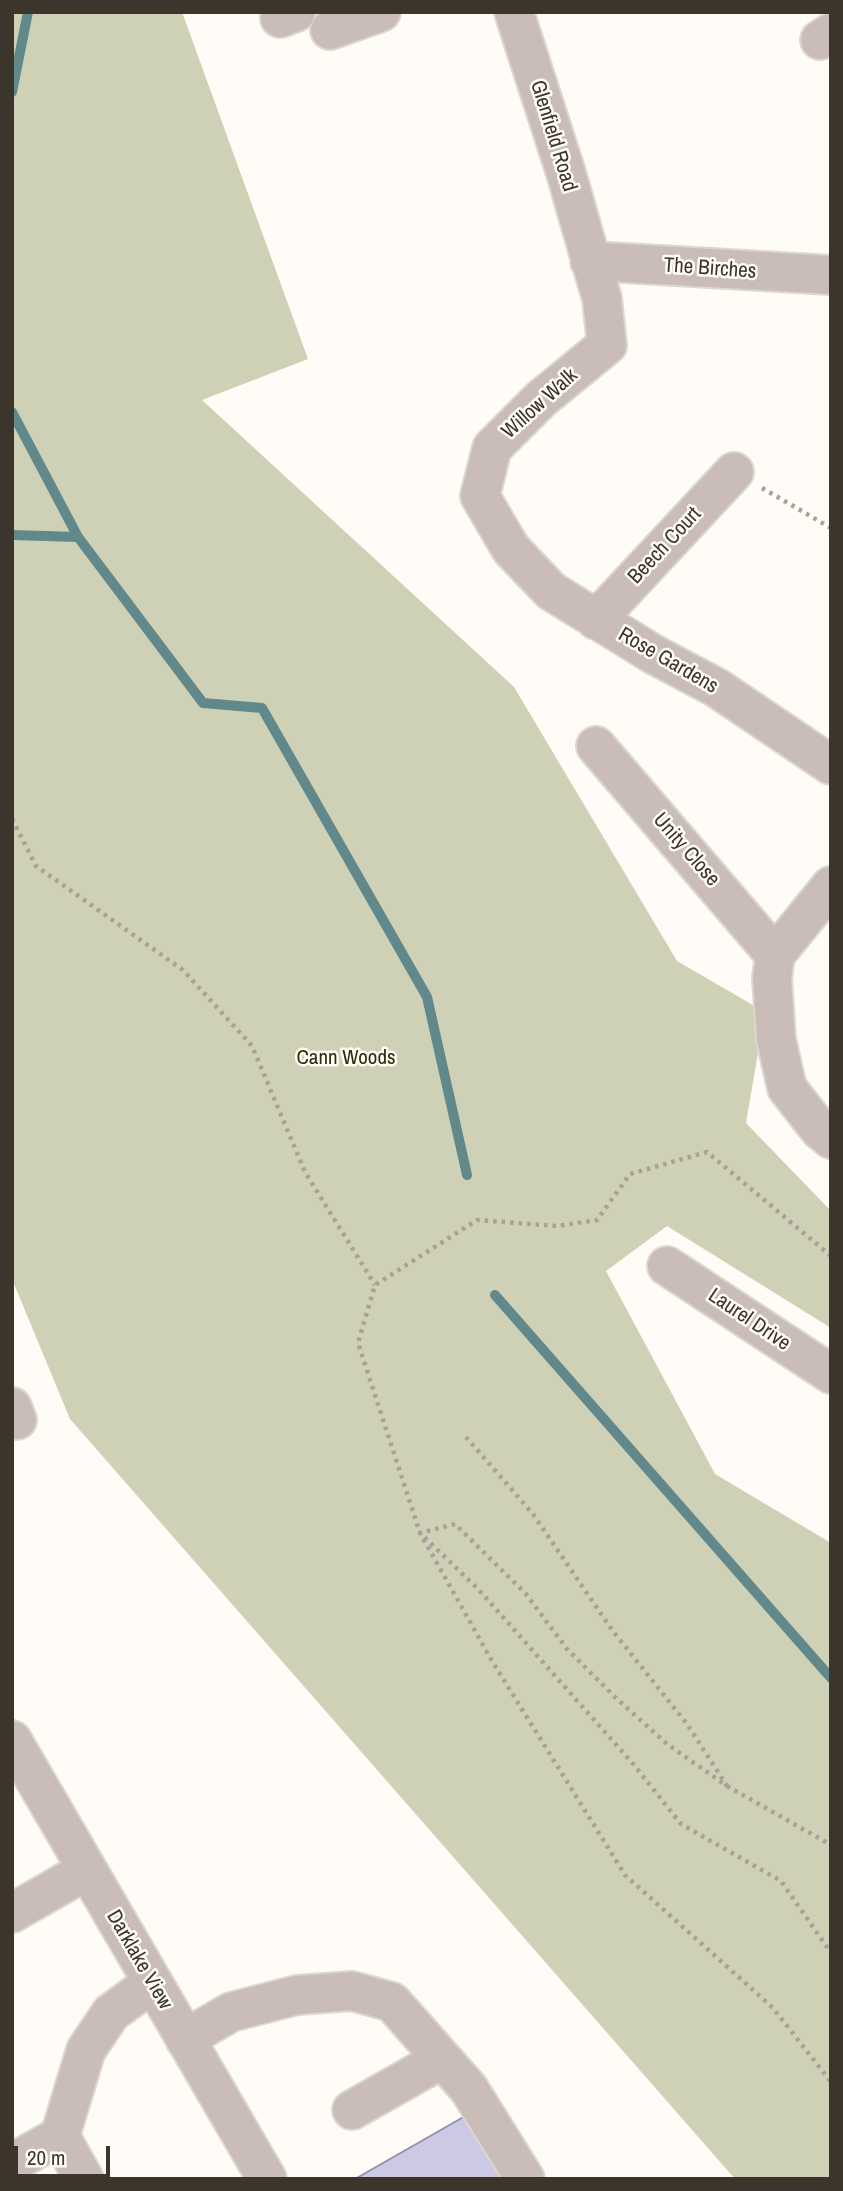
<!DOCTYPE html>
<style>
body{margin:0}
#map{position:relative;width:843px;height:2191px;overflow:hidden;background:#fffbf6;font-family:"Archivo Narrow",sans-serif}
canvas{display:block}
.frame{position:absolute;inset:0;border:14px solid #3c352b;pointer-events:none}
.scale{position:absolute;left:14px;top:2146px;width:96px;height:32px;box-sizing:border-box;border:4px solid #3c352b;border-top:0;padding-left:9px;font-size:21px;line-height:24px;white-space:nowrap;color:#3c352b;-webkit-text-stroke:5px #fffbf6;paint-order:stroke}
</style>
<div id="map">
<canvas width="843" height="2191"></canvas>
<div class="frame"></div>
<div class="scale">20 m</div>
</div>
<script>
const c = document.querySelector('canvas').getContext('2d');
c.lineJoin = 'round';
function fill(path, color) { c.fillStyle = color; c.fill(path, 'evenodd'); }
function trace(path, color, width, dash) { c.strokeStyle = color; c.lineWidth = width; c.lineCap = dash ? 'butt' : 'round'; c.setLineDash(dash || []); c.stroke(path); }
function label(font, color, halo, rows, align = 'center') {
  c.font = font + ' "Archivo Narrow",sans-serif'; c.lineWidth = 5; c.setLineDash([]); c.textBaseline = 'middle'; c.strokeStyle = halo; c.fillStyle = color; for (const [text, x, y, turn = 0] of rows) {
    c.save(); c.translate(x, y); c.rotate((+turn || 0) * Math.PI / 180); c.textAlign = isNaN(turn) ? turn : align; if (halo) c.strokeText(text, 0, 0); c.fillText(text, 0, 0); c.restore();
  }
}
fill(new Path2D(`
 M12,12H182L308,359L202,400L514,687L677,961L765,1012L746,1123L831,1211V1328L667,1226L606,1271L715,1474L831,1543V2179H735L70,1419L12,1279Z`), '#ced1b5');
trace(new Path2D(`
 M12,92L28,12
 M12,412L78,537L203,703L262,708L427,997L467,1175
 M12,535L78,537
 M495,1295L831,1678`), '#61888b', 10);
const building = new Path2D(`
 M467,2115L504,2179H355Z`);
fill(building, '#ccc9e5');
trace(building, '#9491ab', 2);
const minor = new Path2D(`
 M514,12L566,173L602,299L607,345L541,399L492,448L480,496L511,549L551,591L653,654L717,688L831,765
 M280,18L296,12
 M330,30L381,12
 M820,40L831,33
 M590,261L831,275
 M596,620L734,472
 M596,746L775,955
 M831,886L775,955L772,978L776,1039L787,1088L820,1130L831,1139
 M667,1266L831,1374
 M12,1407L17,1420
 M12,1740L267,2179
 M12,1913L87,1870
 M185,2039L231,2012L297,1995L352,1991L392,2002L469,2089L525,2179
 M352,2110L442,2059
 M12,2163L60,2136
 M84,2179L60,2136L86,2050L111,2013L152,1983`);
trace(minor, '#dcd7d1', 42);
trace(new Path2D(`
 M762,488L831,528
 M12,819L36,866L183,970L252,1046L305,1172L375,1285
 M831,1256L707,1152L630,1174L597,1220L557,1226L477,1220L375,1285L358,1343L420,1533L492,1661L625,1875L773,2008L831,2082
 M466,1437L533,1514L612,1630L687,1724L727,1786L667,1744L616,1698L567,1649L526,1594L455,1524L420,1533L479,1590L634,1765L681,1824L781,1881L831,1953
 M727,1786L831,1845`), '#a7a19a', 4.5, [3.5, 5]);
trace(minor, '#cabdb7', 38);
label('21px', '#3c352b', '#fffbf6', [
 ["Glenfield Road",553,136,73],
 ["The Birches",710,269,4],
 ["Willow Walk",540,404,-42],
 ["Beech Court",665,546,-47],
 ["Rose Gardens",668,661,30],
 ["Unity Close",686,850,49],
 ["Laurel Drive",749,1320,34],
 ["Darklake View",139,1960,60]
]);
label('21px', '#2b2d07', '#fffbf6', [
 ["Cann Woods",346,1058]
]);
</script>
